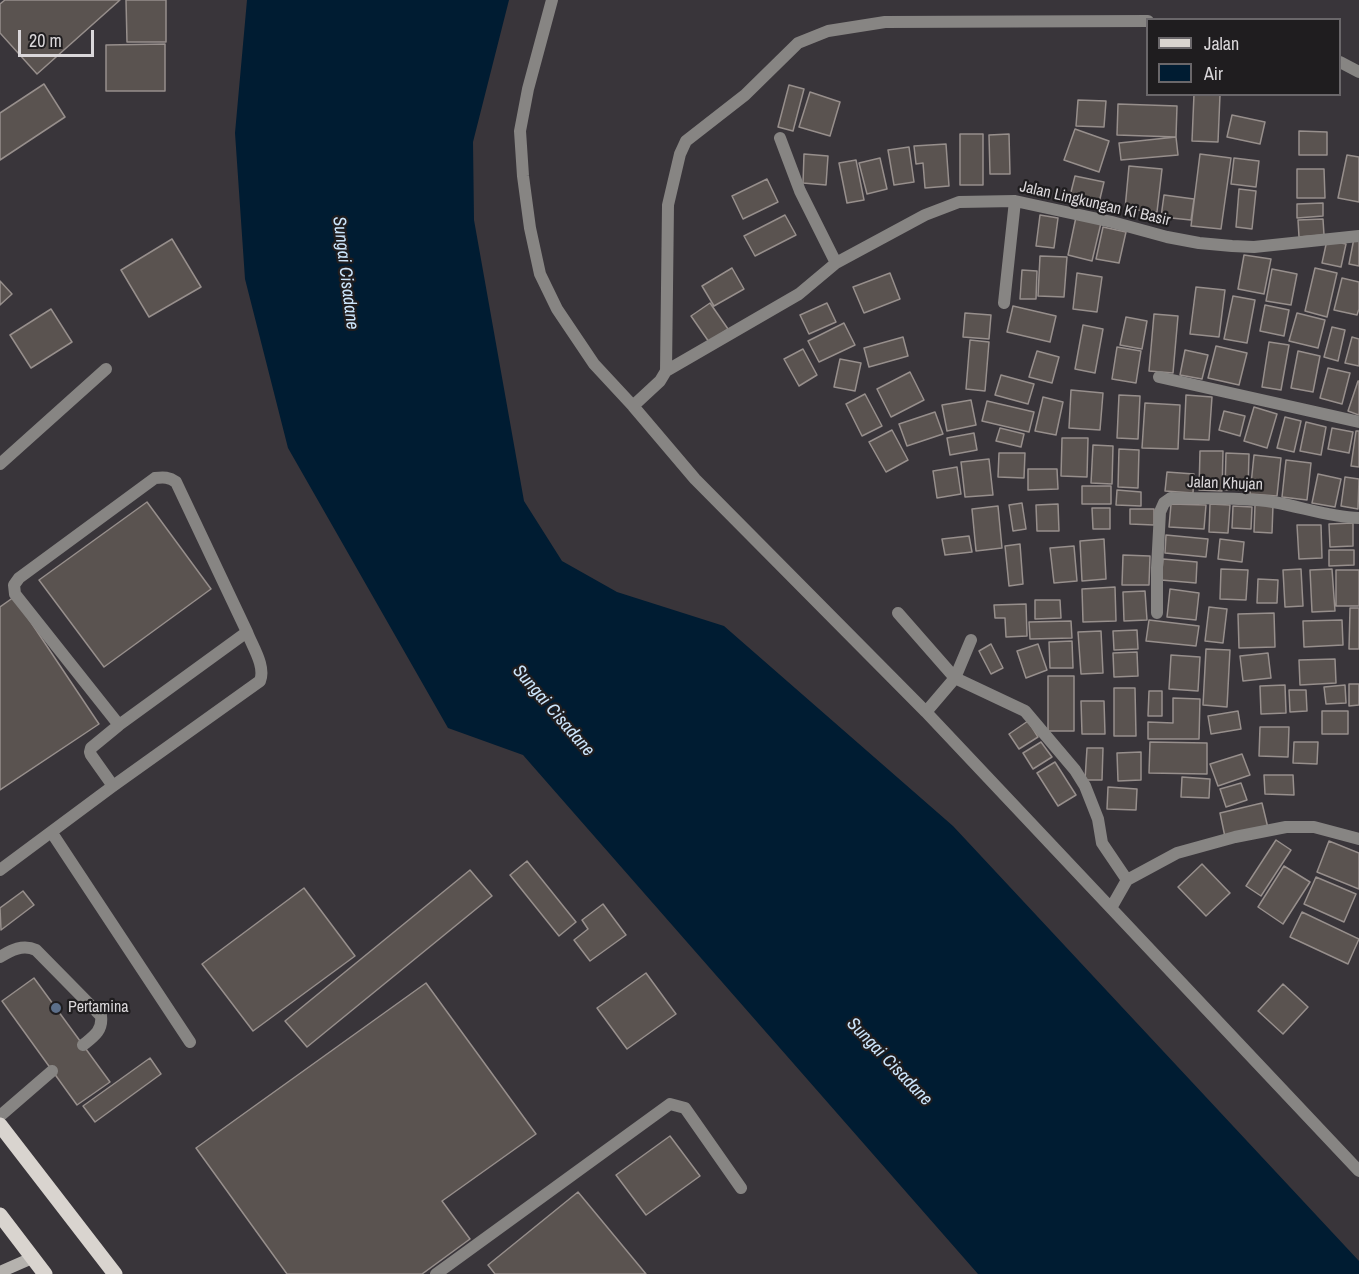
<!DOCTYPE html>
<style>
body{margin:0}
#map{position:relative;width:1359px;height:1274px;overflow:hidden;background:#39353a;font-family:"Archivo Narrow",sans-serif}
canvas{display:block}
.legend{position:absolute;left:1146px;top:18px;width:195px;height:78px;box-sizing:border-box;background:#1f1d1f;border:2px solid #6a676a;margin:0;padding:8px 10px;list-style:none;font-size:18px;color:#dad7da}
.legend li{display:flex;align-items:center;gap:12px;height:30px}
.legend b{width:30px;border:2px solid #6a676a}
.scale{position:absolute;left:18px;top:30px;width:76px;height:27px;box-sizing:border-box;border:3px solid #dad7da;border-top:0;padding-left:8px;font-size:18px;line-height:21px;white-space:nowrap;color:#dad7da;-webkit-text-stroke:4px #1f1d1f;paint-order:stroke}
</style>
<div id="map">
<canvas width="1359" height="1274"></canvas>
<ul class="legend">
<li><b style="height:8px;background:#d9d4cf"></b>Jalan</li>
<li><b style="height:16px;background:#001c32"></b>Air</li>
</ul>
<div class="scale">20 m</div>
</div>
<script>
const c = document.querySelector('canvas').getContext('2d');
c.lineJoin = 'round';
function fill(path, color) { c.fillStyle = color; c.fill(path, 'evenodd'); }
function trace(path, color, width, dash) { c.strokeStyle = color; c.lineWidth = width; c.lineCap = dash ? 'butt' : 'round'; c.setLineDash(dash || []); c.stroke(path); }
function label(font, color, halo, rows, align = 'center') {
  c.font = font + ' "Archivo Narrow",sans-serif'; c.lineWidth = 4.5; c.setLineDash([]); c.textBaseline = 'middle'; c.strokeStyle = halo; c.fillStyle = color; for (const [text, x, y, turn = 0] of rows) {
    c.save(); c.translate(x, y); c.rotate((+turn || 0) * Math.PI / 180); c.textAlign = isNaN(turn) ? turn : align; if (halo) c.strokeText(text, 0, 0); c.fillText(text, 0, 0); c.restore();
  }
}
fill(new Path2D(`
 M247,0H509L473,142L474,220L524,501L562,561L617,592L724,626L953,826L1359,1261V1274H978L523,755L448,728L288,448L245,279L235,133Z`), '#001c32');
const building = new Path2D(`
 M5,0H120L37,74L0,33V4Z
 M126,0H166V42H127Z
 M165,44V91H106V45Z
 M44,84L65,117L0,160V113Z
 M789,85L804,89L793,131L778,127Z
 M810,92L840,102L830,136L799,127Z
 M1194,94L1220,95L1218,142L1192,141Z
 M1078,100L1106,101L1104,127L1076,126Z
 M1118,104L1177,106L1176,137L1117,135Z
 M1232,115L1265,122L1260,144L1227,137Z
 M1075,129L1109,141L1099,172L1064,160Z
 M1299,131L1327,132V155H1299Z
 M960,134H983V185H960Z
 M1009,134L1010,174H990L989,135Z
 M1176,137L1178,155L1121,160L1119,143Z
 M946,144L949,186L925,188L923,163L916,164L914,146Z
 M909,147L914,182L894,185L888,150Z
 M804,154L828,156L826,185L803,183Z
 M1200,154L1231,158L1221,229L1191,226Z
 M1347,155L1359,157V202L1338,198Z
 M880,158L887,189L867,194L859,163Z
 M1234,158L1259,161L1256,187L1231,184Z
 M856,160L864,200L847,203L839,163Z
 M1129,166L1162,169L1157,212L1125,209Z
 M1297,169H1324L1325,198H1297Z
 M1075,176L1104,182L1098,207L1069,200Z
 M767,179L778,202L743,219L732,196Z
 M1239,189L1256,191L1252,229L1236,227Z
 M1164,195L1194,199L1191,220L1161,217Z
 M1323,203V216L1297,218V204Z
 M785,215L796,235L755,256L744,236Z
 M1040,215L1058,218L1054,248L1036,246Z
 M1076,217L1101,223L1092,261L1068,255Z
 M1323,219L1324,235L1299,237L1298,220Z
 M1103,227L1126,232L1119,263L1096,259Z
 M1354,238L1359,239V266L1349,264Z
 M172,239L201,287L149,317L121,270Z
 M1327,240L1346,244L1341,267L1322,263Z
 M1244,255L1271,259L1264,294L1238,289Z
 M1040,256L1067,257L1064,297L1038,296Z
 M732,268L744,289L714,306L702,286Z
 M1315,268L1337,273L1327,317L1305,311Z
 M1272,269L1297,274L1291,305L1266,301Z
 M1022,270L1037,271L1036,299H1020Z
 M890,273L900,299L864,313L853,287Z
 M1077,273L1102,277L1097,312L1073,309Z
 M1342,278L1359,282V309L1357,315L1334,310Z
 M0,281L12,294L0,305Z
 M1196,287L1225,290L1219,337L1190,334Z
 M1233,296L1255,300L1247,343L1224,339Z
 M710,303L728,329L709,342L691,316Z
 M827,303L836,322L809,334L800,315Z
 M1265,305L1289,310L1284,336L1260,331Z
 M1013,306L1056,316L1050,342L1007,332Z
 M51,309L72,342L31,368L10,335Z
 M965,313L991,315L989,339L963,337Z
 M1297,313L1325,320L1318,348L1289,341Z
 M1154,314L1178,316L1173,373L1149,371Z
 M1126,317L1147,321L1142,349L1120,345Z
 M844,323L855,345L819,362L808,341Z
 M1083,325L1103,329L1095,373L1075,369Z
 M1332,327L1345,330L1338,361L1324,357Z
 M903,337L908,356L869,367L864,348Z
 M1352,337L1359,339V366L1345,363Z
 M970,340L989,342L985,391L966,389Z
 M1269,342L1289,345L1281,390L1262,387Z
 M1216,346L1247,353L1239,385L1208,378Z
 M1117,347L1141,351L1136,383L1112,379Z
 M803,349L817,375L799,386L784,359Z
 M1185,350L1208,355L1202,379L1180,375Z
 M1037,351L1059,357L1052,383L1029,377Z
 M1298,351L1320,356L1313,392L1291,388Z
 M840,359L861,363L855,391L834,387Z
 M1328,368L1350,373L1342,404L1320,398Z
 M910,372L924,400L891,417L877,389Z
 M1001,375L1034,384L1028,404L995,395Z
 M1358,381H1359V415L1348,411Z
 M1071,390L1103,393L1100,430L1069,428Z
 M865,394L882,426L862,436L846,404Z
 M1119,395L1140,396L1138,439L1117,438Z
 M1186,395L1212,397L1209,440L1184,439Z
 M1043,397L1063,402L1056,435L1035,431Z
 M971,400L976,425L947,431L942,405Z
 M987,401L1034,412L1029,432L982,421Z
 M1145,403L1180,405L1178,449L1142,448Z
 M1254,407L1277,414L1267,448L1244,441Z
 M1224,411L1245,416L1240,436L1219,430Z
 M935,412L943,434L907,446L899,424Z
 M1285,417L1301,421L1294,452L1277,448Z
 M1306,422L1326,427L1321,455L1300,451Z
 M1000,428L1024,434L1021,447L996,441Z
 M1332,428L1353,432L1349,453L1328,449Z
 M892,430L908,460L886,472L869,442Z
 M1356,431H1359V467L1351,466Z
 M974,433L977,450L950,455L947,438Z
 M1062,438H1088L1087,477L1061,476Z
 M1093,445L1113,446L1112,484L1091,483Z
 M1119,449L1139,450L1138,488L1118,487Z
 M1200,451H1223L1222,491L1199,490Z
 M999,453H1025L1024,478L998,477Z
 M1226,453L1249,454L1248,490H1225Z
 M1254,455L1281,458L1277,496L1250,494Z
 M989,459L993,495L965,497L961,462Z
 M1286,460L1311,463L1307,500L1282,497Z
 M957,467L961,494L937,498L933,471Z
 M1028,469H1057L1058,489L1028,490Z
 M1167,472L1194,474L1193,493L1165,491Z
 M1318,474L1341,479L1335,507L1312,503Z
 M1345,477L1359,479L1358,509L1341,506Z
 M1082,486H1111V504H1082Z
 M1117,490L1141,492V506L1116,505Z
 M147,502L211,589L104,667L39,580Z
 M1022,503L1026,529L1013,531L1009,505Z
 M1058,504L1059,531H1037L1036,505Z
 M1171,504L1206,505L1204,529L1169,527Z
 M1210,504L1230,505L1228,533L1209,532Z
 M1255,505H1273L1272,533L1254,532Z
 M998,506L1002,548L976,551L972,509Z
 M1233,506L1252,507L1251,529L1232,528Z
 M1092,508H1110V529H1093Z
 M1130,509H1154V525L1130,524Z
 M1353,523V546L1330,547L1329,524Z
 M1297,525H1321L1322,558L1299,559Z
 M1166,535L1208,539L1206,557L1165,553Z
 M969,536L972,552L945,555L942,539Z
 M1104,539L1106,579L1082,581L1080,541Z
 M1220,539L1244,542L1242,562L1218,559Z
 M1020,544L1023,584L1009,586L1005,546Z
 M1074,546L1077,581L1054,583L1050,548Z
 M1329,550H1354V565L1329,566Z
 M1123,555L1150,556L1149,585H1122Z
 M1163,559L1197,562L1196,583L1161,580Z
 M1221,569L1248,570L1246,600L1220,599Z
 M1301,569L1303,606L1285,607L1283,570Z
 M1332,569L1335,611L1312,612L1310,570Z
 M1336,570H1359V606H1336Z
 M1258,579L1278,580L1277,603H1257Z
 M1115,587L1116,621L1083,622L1082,589Z
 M1170,589L1199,593L1196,620L1167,617Z
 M1145,591L1147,620L1124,621L1123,592Z
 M14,597L99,724L0,790V607Z
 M1035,600H1060L1061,618L1035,619Z
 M1026,604L1027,636L1006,637L1005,618H995L994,605Z
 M1209,607L1227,609L1223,643L1205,641Z
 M1350,608H1359V649H1349Z
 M1274,613L1275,647L1239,648L1238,614Z
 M1149,620L1199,626L1196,646L1146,641Z
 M1342,620L1343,645L1304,647L1303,621Z
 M1071,621L1072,638L1030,639L1029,622Z
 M1137,630L1138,649L1114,650L1113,631Z
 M1101,631L1103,673L1081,674L1078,632Z
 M1072,641L1073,668H1050L1049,642Z
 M991,644L1003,668L991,674L979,651Z
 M1038,644L1047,670L1026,678L1017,651Z
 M1206,649L1230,650L1227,707L1203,705Z
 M1137,652L1138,676L1114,677L1113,653Z
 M1268,653L1271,678L1243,681L1240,656Z
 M1171,655L1200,657L1198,691L1169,689Z
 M1335,659L1336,683L1300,685L1299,660Z
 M1048,676H1074V731H1048Z
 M1349,684H1359V705L1349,706Z
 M1285,685L1286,713L1261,714L1260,686Z
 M1345,685L1346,703L1326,704L1324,687Z
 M1114,688H1135L1136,736H1114Z
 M1289,690H1306L1307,711L1290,712Z
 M1149,691H1162V716H1148Z
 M1173,698L1200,699L1199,739H1148V722L1173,723Z
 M1081,701H1104L1105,734H1082Z
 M1238,711L1241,729L1211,734L1208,716Z
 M1322,711H1348V734H1322Z
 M1028,721L1038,737L1019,749L1009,734Z
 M1260,727H1289L1288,757L1259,756Z
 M1041,742L1052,757L1033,769L1023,753Z
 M1150,742L1207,743V774L1149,773Z
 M1294,742H1318L1317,764L1293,763Z
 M1087,748H1103L1102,780H1085Z
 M1141,752V780L1118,781L1117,753Z
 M1242,754L1250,775L1218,786L1210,764Z
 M1055,762L1076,795L1058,806L1037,773Z
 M1264,775H1293L1294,795L1265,794Z
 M1182,777L1210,779L1209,798L1181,797Z
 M1241,783L1247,800L1226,807L1220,789Z
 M1108,787L1137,789L1136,810L1107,809Z
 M1262,803L1268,828L1225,837L1220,813Z
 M1276,840L1291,850L1261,896L1246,886Z
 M1329,841L1359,853V889L1317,872Z
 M527,861L576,922L559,936L510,875Z
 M1202,864L1230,893L1206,916L1178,887Z
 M1284,866L1310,882L1283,924L1258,907Z
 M470,870L492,896L307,1047L285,1021Z
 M1316,877L1356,894L1344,922L1304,904Z
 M304,888L355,956L253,1031L202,964Z
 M23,891L34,905L1,930L0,908Z
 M603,904L626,935L590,961L574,940L588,929L582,920Z
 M1302,912L1359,939L1348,964L1290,937Z
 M646,973L676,1014L627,1049L597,1008Z
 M34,978L110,1082L77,1105L2,1001Z
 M426,983L536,1134L442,1201L470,1239L422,1274H287L196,1148Z
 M1283,984L1308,1007L1283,1034L1258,1011Z
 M150,1058L161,1074L95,1122L83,1106Z
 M670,1136L700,1176L646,1215L616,1175Z
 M578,1192L646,1274H495L488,1265Z`);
fill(building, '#5a5350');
trace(building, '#978f8c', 1.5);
trace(new Path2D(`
 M0,464L106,369
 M119,725L15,594L14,585L19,578L155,478C164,477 169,477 176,482L247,632
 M52,833L190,1042
 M0,870L113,786L260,681C266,666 252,646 247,632L119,725L91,748L90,752L91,755L113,786
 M0,957C11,950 23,944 36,950L101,1016C103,1031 93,1037 83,1045
 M0,1116L52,1071
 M436,1274L670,1104L685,1108L741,1188`), '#878583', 12);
trace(new Path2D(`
 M552,0L528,89L520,131L523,176L530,228L540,274L557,309L594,364L633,406L695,479L926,712L1359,1171
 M1340,62L1359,72
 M780,138L800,191L836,263
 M1004,303L1015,201
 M666,371L668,205L680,154L686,141L745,95L798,43L828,31L885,22L1148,21
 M1159,377L1359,422
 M633,406L660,381L666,371L799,294L836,263L925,215L959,202L1015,201L1112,222L1167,237L1199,243L1232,246L1254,247L1359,236
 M898,613L955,678L1025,711L1075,770L1085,786L1098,819L1102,843L1127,880
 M1157,613V568L1160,512L1164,503L1171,498C1205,499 1239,497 1273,502C1302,507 1330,517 1359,518
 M926,712L955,678L971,640
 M1111,908L1127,880L1177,853L1235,837L1286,827H1314L1359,839`), '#878583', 12);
trace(new Path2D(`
 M0,1272L32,1258`), '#b5b2ae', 12);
trace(new Path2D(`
 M0,1125L115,1274
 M0,1215L45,1274`), '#d9d4cf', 15);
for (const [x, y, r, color] of [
 [56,1008,6,"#5c6f8a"]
]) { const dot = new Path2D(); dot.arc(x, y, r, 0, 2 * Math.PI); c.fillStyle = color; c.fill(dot); trace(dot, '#1f1d1f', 2); }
label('16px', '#dad7da', '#1f1d1f', [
 ["Jalan Lingkungan Ki Basir",1095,204,13],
 ["Jalan Khujan",1225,484,2]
]);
label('16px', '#dad7da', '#1f1d1f', [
 ["Pertamina",68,1008]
], 'left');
label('italic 18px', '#cce5fb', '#1f1d1f', [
 ["Sungai Cisadane",345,273,83],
 ["Sungai Cisadane",553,711,49],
 ["Sungai Cisadane",889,1062,46]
]);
</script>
